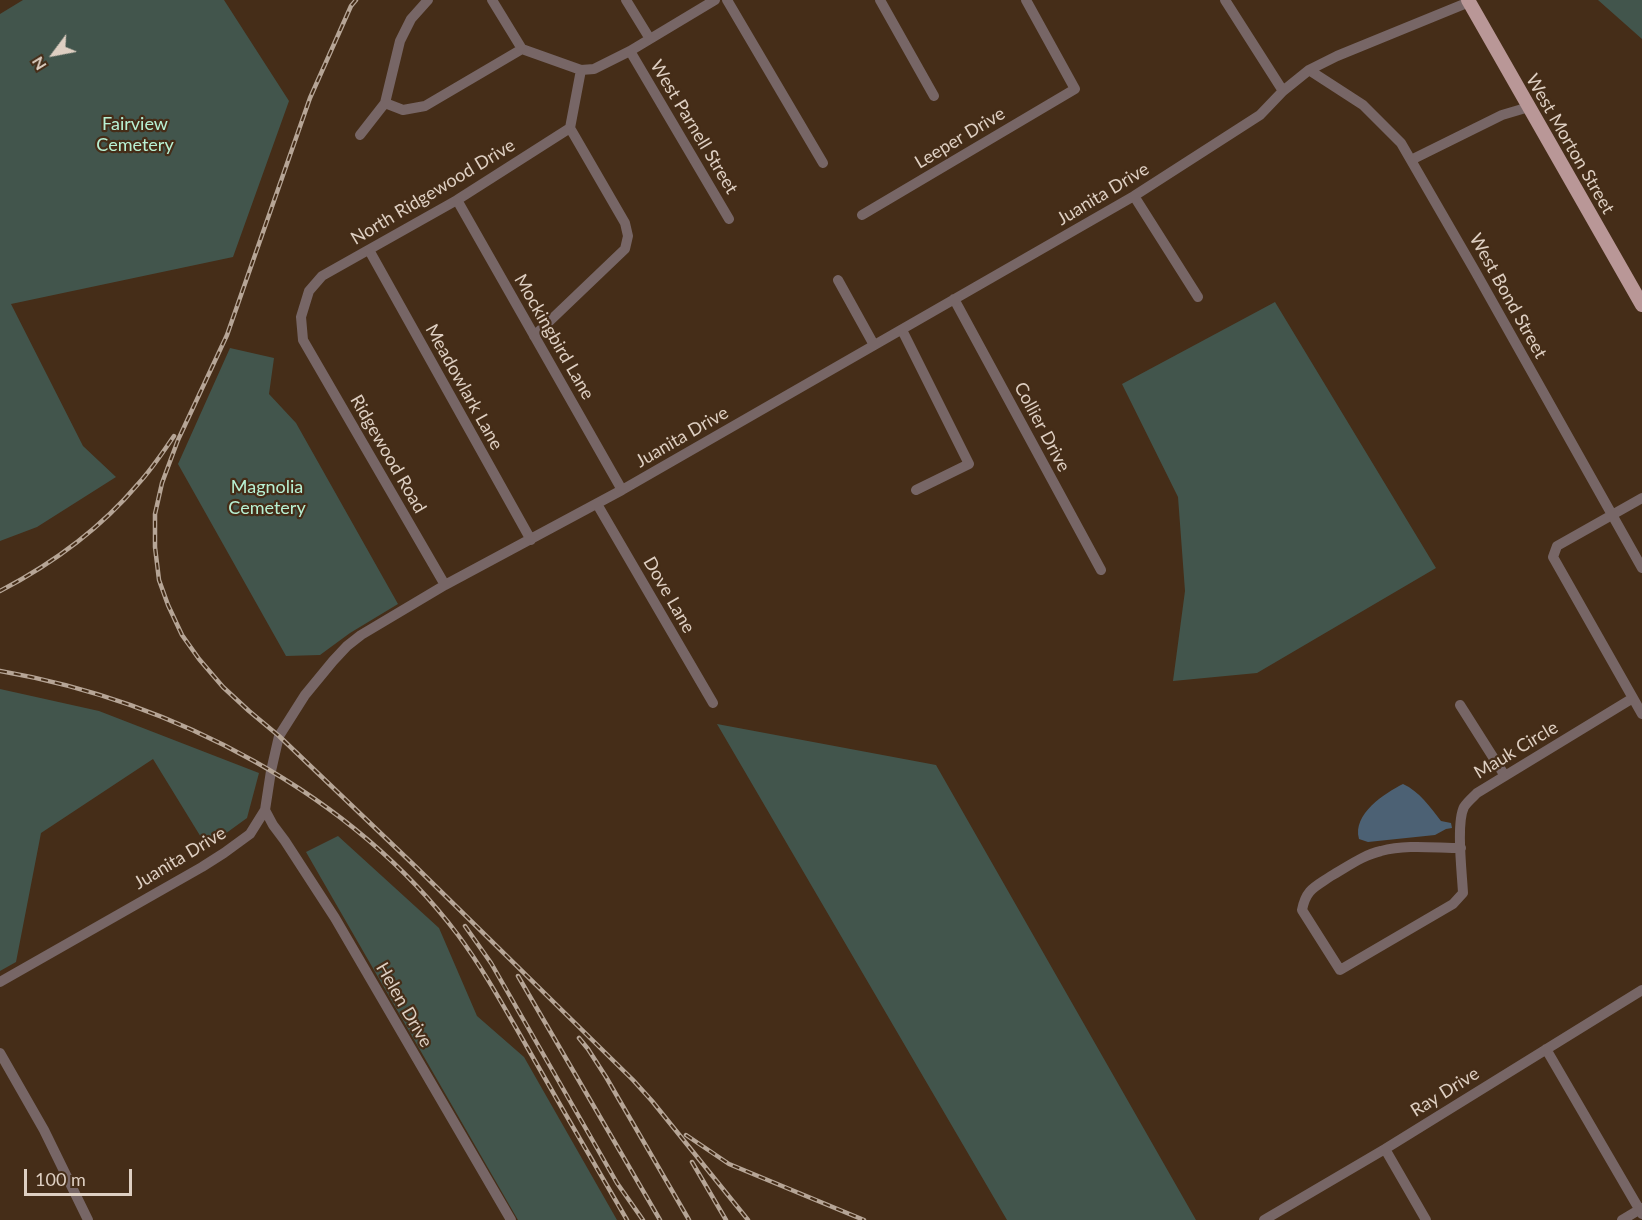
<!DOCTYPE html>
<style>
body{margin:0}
#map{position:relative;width:1642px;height:1220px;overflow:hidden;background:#452d18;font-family:Lato,sans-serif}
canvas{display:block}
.north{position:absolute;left:24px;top:24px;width:60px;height:60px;-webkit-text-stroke:4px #452d18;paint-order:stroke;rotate:238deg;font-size:16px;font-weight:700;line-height:24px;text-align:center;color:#decfc2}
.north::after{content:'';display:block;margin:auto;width:21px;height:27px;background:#decfc2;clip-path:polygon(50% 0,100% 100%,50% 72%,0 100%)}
.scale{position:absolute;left:24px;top:1169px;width:108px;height:27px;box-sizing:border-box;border:3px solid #decfc2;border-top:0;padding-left:8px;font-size:18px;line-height:21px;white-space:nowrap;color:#decfc2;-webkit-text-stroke:4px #452d18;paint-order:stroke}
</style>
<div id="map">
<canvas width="1642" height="1220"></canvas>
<div class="north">N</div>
<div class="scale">100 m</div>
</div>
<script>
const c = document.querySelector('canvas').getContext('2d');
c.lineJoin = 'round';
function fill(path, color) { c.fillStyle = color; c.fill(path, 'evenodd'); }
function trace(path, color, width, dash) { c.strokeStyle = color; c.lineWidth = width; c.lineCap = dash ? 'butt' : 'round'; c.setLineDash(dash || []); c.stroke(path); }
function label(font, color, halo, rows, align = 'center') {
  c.font = font + ' Lato,sans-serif'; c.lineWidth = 4.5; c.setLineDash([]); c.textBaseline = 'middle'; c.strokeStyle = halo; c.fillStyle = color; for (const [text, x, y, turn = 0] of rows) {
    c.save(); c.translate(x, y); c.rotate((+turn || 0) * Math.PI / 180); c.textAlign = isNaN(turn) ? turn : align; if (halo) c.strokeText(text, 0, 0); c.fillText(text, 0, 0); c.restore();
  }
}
fill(new Path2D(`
 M23,0H224L289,101L233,257L11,304L83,446L116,477L37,527L0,541V14Z
 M1598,0H1642V39Z
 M1275,302L1436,568L1257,673L1173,681L1185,591L1178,497L1122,384Z
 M230,348L274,358L269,394L296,423L398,604L350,633L320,655L286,656L178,464Z
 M0,689L99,711L259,773L247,818L207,847L153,759L41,833L16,962L0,971Z
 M717,724L936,765L1196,1220H1007Z
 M338,836L439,928L477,1016L524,1057L617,1220H518L306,852Z`), '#42554c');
fill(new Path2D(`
 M1403,784C1419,791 1431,808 1441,821L1451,823L1452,828L1446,829L1435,835L1368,842L1359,839C1352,814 1385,793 1403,784Z`), '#4c6174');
trace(new Path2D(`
 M492,0L522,49
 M626,0L650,39
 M727,0L823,163
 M880,0L934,96
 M1225,0L1283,91
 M630,51L729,219
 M1309,70L1363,105L1401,143L1475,271L1642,568
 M385,103L400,41L411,19L428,0
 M360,135L385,103L403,110L425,106L522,49L581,70L594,69L630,51L715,0
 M1411,160L1502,115L1529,107
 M1134,196L1198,297
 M457,200L622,490
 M862,215L1075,89L1026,0
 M369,250L531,540
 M838,280L874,345
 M954,299L1101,570
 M902,330L969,464L916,490
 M534,336L625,249L628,236L625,223L570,128
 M1642,498L1557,546L1553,557L1642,714
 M597,504L713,703
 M445,585L303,340L301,317L309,291L322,276L457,200L570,128L581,70
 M1460,705L1505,776
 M265,810L273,825L285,841L335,918L511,1220
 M1461,848C1435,848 1407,844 1381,851C1363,855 1347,867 1331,876C1315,887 1306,889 1302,910L1340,970L1453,904L1463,893C1462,873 1456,823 1464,807C1467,802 1473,797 1477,793L1633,698
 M0,982L202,867L224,853L250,834L265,810L271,771L279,736L305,695L333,661L347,646L361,635L445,585L622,490L1134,196L1260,115L1283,91L1309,70L1337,56L1469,2
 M1546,1049L1642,1214
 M0,1053L44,1130L88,1220
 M1385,1149L1426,1220
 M1264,1220L1385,1149L1642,990
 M1622,1220L1642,1208`), '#766', 10);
trace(new Path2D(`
 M1468,0L1642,305`), '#b99797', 14);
const rail = new Path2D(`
 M356,0L351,6L310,98L227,335L178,440L162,483L155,514V547L159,580L168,605L182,635L199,659L223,687L249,711L279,736L417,868L633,1080L652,1101L748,1220
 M0,591C52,564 100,529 138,484C152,469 163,452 174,436
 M0,671C173,701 351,793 458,935C484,970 505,1009 527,1047C560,1105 593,1162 627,1220
 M465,926L491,963L617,1183L643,1220
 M518,976L660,1220
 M579,1038L588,1049L606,1077L689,1220
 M686,1135L729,1164L864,1220
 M692,1162L726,1220`);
trace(rail, '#b6a596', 4.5);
trace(rail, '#452d18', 2, [7]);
label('18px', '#b8f1d4', '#452d18', [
 ["Fairview",135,124],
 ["Cemetery",135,145],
 ["Magnolia",267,487],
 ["Cemetery",267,508]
]);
label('18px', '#decfc2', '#452d18', [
 ["West Parnell Street",694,127,59],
 ["Leeper Drive",960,138,-31],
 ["West Morton Street",1570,144,60],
 ["North Ridgewood Drive",433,192,-31],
 ["Juanita Drive",1103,194,-31],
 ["West Bond Street",1508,296,61],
 ["Mockingbird Lane",554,337,60],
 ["Meadowlark Lane",464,387,61],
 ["Collier Drive",1042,427,62],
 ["Juanita Drive",682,437,-30],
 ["Ridgewood Road",388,454,60],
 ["Dove Lane",669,595,60],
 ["Mauk Circle",1516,750,-31],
 ["Juanita Drive",180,858,-31],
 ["Helen Drive",404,1005,60],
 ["Ray Drive",1445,1092,-32]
]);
</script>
